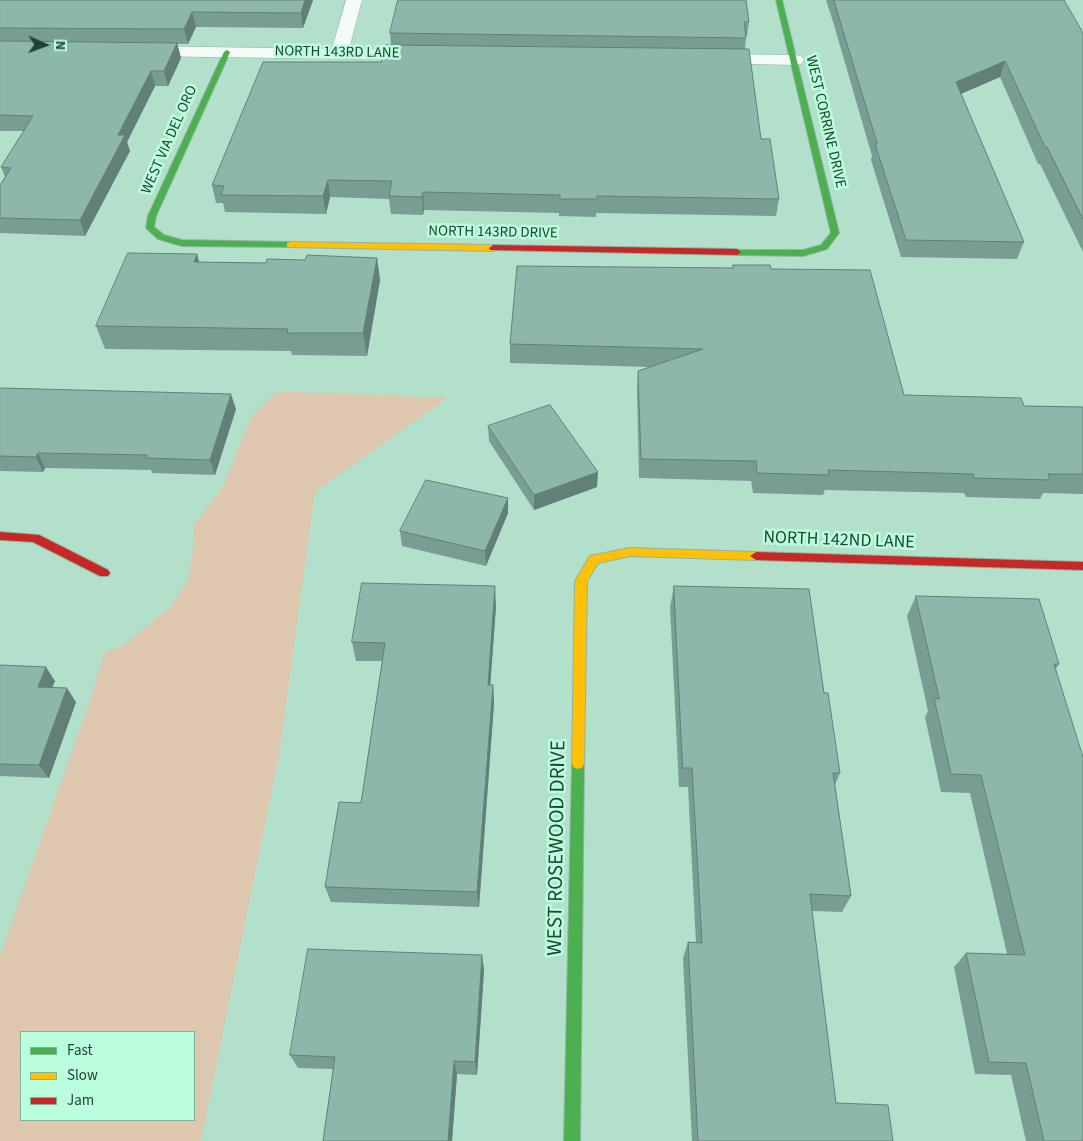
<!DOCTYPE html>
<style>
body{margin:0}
#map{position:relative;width:1083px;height:1141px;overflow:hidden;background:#b3e0cb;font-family:"Source Sans 3",sans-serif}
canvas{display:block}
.legend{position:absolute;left:20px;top:1031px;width:175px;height:90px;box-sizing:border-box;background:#bbfedd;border:1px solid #7db499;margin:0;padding:6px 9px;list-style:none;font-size:15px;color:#204434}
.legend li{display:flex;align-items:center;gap:10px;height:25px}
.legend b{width:25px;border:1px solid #7db499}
.north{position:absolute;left:20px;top:20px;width:50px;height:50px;-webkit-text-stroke:4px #bbfedd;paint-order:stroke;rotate:92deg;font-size:14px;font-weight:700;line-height:20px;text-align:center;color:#204434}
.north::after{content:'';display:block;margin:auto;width:18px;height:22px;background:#204434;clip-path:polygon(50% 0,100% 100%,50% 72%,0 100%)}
</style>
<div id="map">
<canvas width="1083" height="1141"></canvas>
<ul class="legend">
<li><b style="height:6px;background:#4caf50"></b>Fast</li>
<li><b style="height:6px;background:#ffc107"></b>Slow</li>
<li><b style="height:6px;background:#c62828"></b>Jam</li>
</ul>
<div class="north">N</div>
</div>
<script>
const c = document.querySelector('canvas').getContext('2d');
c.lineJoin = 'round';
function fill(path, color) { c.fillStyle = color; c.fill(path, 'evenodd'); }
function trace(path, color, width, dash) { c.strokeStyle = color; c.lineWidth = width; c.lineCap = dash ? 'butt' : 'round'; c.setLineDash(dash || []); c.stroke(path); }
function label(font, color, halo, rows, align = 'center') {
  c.font = font + ' "Source Sans 3",sans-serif'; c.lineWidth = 5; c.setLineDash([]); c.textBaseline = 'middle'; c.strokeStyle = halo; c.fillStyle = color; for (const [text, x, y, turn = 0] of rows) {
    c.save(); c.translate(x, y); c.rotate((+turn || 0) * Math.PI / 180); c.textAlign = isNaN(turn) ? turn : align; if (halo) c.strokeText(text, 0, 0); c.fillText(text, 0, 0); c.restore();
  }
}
fill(new Path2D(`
 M277,391L447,398L315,492L279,755L201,1141H0V956L91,697L104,653L125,644L170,607L188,580L193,550L194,524L222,488L252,415ZM21,1032H194V1120H21Z`), '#ddc8af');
const street = new Path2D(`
 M346,0H362L349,49L421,50L427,51L430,55L427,59L421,60L141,56L135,55L133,51L135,47L141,46L332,49Z
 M714,54L795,55L801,56L804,60L801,64L795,65L708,63L705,59L708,55Z`);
const fast = new Path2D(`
 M776,0H782L839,233L827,249L803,256L737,255L734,254V250H803L821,245L831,233Z
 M227,50L230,52L156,216L154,227L164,235L182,240L290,242L293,243V247L182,246L158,239L146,228L148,216L224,52Z
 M578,757L583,759L584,763L580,1141H564L572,763L573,759Z`);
const slow = new Path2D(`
 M290,242L493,245L497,248L493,251L287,247V243Z
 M630,548L756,552L762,556L756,560L630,556L598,563L587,581L584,763L583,767L578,769L573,767L572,763L575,581L590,556Z`);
const jam = new Path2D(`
 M493,245L737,249L741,252L737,255L490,250L489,248Z
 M0,532L39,535L108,570L110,573L108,576H100L33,542L0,540Z
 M756,552L1083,562V570L756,560L750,556Z`);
trace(street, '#90b4a3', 1);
trace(fast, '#90b4a3', 2);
trace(slow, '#90b4a3', 2);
trace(jam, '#90b4a3', 2);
fill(street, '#f4faf7');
fill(fast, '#4caf50');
fill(slow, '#ffc107');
fill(jam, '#c62828');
fill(new Path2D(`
 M0,0H313L303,28L196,27L188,44H177L181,58L168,86H155L127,142L130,151L85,236L0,233V185L5,177L1,167L24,131H0Z
 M826,0H1064L1083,33V252L1040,164H1038L1000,77L961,94L1024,242L1017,259L901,257L871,160L872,156L834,25Z
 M749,22L747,36H746L745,49L761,139L779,199L776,216L596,213V217L559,216V213L424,210L423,215L391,214L389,199L330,197L326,214L225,212L223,203H216L212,185L381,62L391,45L390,33Z
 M197,254L199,262L266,263L305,260L377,258L380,280L367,356L292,355L291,351L105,349L96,326Z
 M733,265L771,269L904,395L1024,406L1083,407V494L1043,493L1040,499L966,497L964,493L825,490L823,495L753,493L751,481L639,478L637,390L638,371L649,367L510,363V344L733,268Z
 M0,388L236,409L215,475L152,473L151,470L45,468L43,472L0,471Z
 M488,426L597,487L534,510L489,441Z
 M508,498V513L486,566L402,546L400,531Z
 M674,586L824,693L840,773L835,785L851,896L842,912L812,911L836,1103L893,1141H692L683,958L688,942L696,943L688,787H679L670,607Z
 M916,596L1059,664L1056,669L1083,1141H1026L1011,1075L975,1074L954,967L966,953L1007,954L970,793L941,792L925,717L928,711L907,616Z
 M496,606L490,685H493L494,703L479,907L331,902L325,887L361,803L382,661H356L352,642Z
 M0,665L55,681L52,687L76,702L49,778L0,776Z
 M482,955L484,970L477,1075L457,1074L452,1141H323L333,1069L298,1068L290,1055Z`), '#7a9d93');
fill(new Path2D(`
 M305,0H313L303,28L301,13Z
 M192,12L196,27L188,44L184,29Z
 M177,43L181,58L168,86L164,71Z
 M1005,61L1000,77L951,98L956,82Z
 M151,71L155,86L127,142L130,151L85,236L80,220L118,135Z
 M328,180L330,197L326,214L323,196Z
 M423,192L424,210L423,215L422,197Z
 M197,254L203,276L194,262Z
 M377,258L380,280L367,356L363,333Z
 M231,394L236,409L215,475L210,460Z
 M38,453L45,468L43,472L36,457Z
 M598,472L597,487L534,510V495Z
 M508,498V513L486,566L485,551Z
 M495,586L496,606L489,703L488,685Z
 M46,667L55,681L47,701L38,687Z
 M493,685L494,703L479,907L477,892Z
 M67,688L76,702L49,778L39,765Z
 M482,955L484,970L477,1075L475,1062Z
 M454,1061L457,1074L452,1141H448Z`), '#638078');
const building = new Path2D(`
 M0,0H305L301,13L192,12L184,29L0,28Z
 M398,0H746L749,22H744L746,38L390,33Z
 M834,0H1064L1083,33V219L1047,147H1045L1005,61L956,82L1024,242L906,240L875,144H877Z
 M0,41L177,43L164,71H151L118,135H125L80,220L0,218V185L11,168L1,167L33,116L0,115Z
 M386,45L749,49L761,139H770L779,199L597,196V199H560V195L423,192L422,197L389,196L392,181L328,180L323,196L221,195L224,186L212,185L263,62H381Z
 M128,253L197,254L194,262L266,263L267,259L305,260L307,255L377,258L363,333H287L288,329L96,326Z
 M733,265H770L771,269L870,270L904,395L1021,398L1024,406L1083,407V474H1048L1050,480L974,478L973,474L828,470L829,475L757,473L756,461L641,459L638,371L703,349L510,344L517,266L733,268Z
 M0,388L231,394L210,460L146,458L147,455L38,453L36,457L0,456Z
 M550,405L598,472L534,495L488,426Z
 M426,480L508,498L485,551L400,531Z
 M362,583L495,586L488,685H493L477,892L325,887L339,802L361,803L385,643L352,642Z
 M674,586L809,589L824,693H828L840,773H833L851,896L810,894L836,1103L888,1105L893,1141H698L688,942L702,943L692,768H683Z
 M916,596L1039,599L1059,664H1054L1083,757V1141H1044L1026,1063L989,1062L966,953L1025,955L981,775L951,774L934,698L939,699Z
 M0,665L46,667L38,687L67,688L39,765L0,764Z
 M308,949L482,955L475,1062L454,1061L448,1141H323L335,1057L290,1055Z`);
fill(building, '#8eb7ab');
trace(building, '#638078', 1);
label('15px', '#204434', '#bbfedd', [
 ["NORTH 143RD LANE",337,53,1],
 ["WEST CORRINE DRIVE",825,122,77],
 ["WEST VIA DEL ORO",170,140,-66],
 ["NORTH 143RD DRIVE",493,233,1]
]);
label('18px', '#204434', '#bbfedd', [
 ["NORTH 142ND LANE",839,541,2]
]);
label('21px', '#204434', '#bbfedd', [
 ["WEST ROSEWOOD DRIVE",558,848,-89]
]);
</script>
